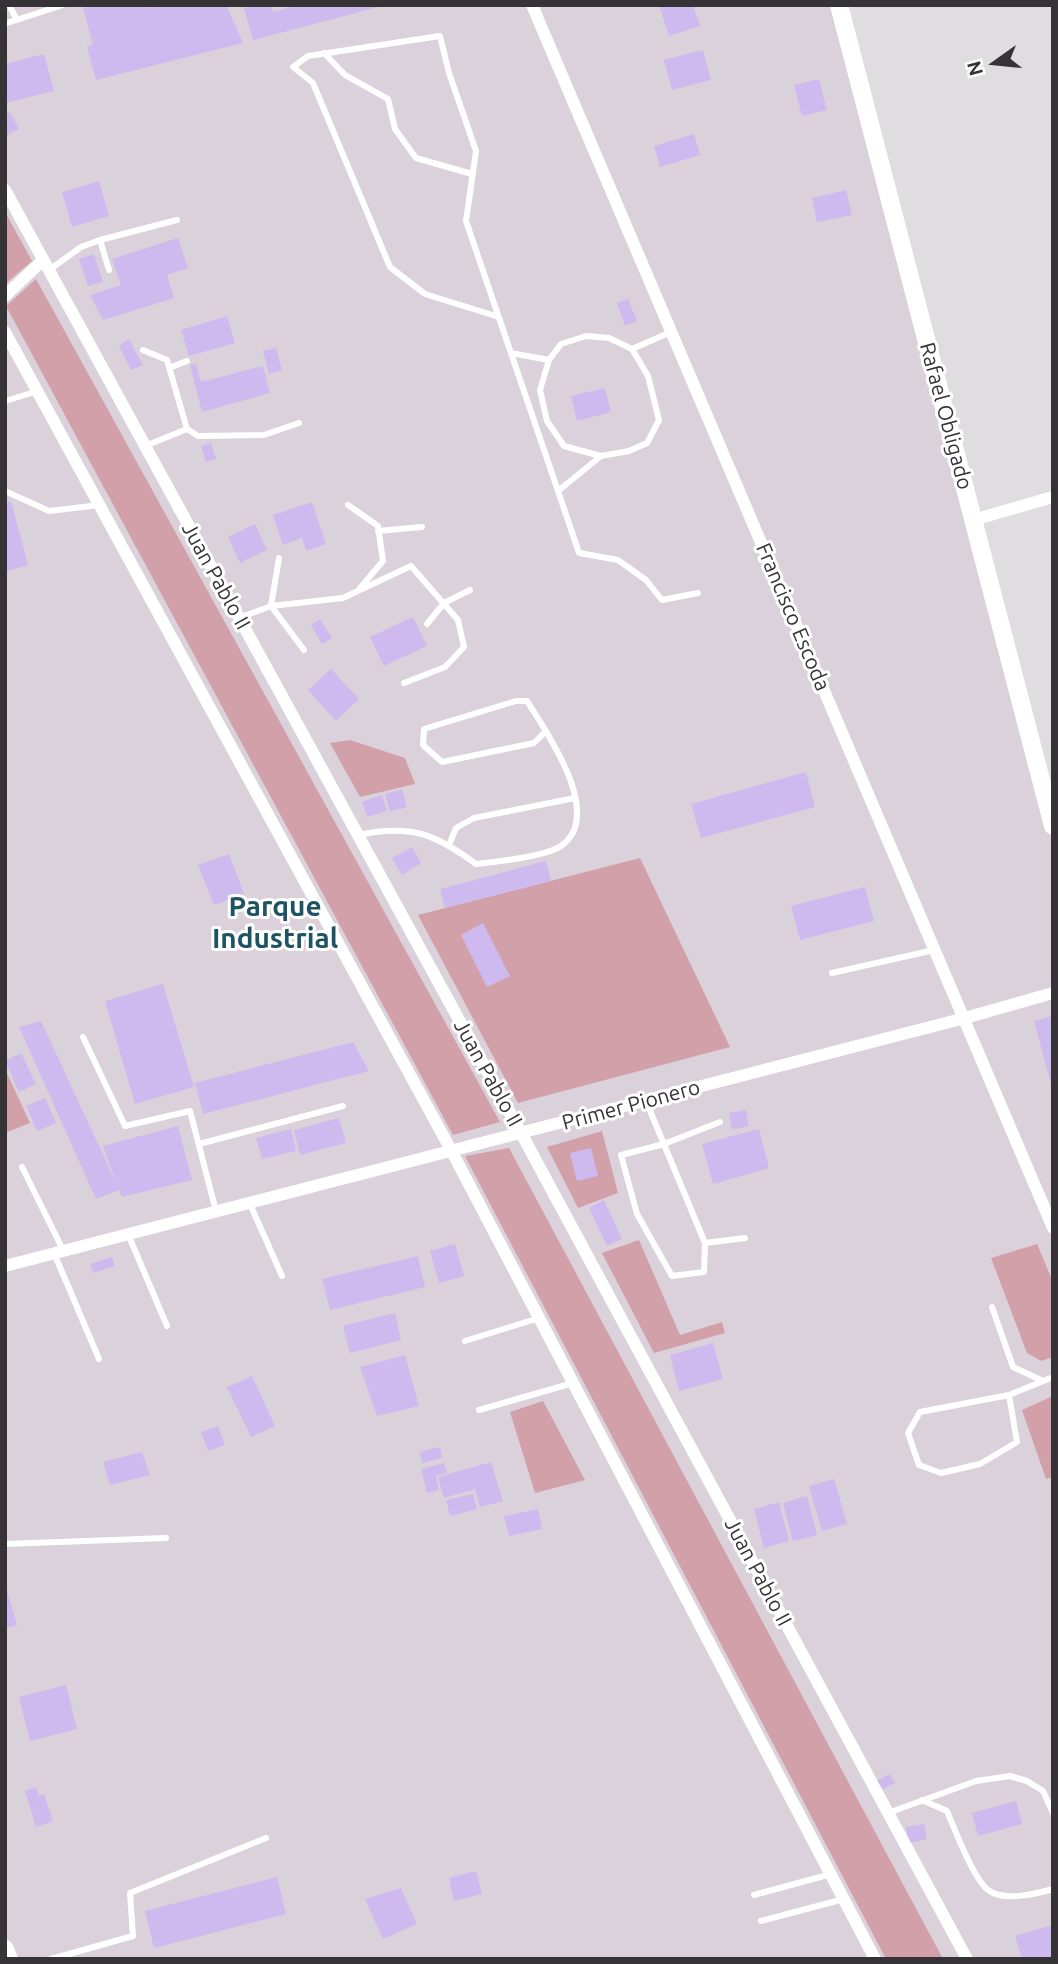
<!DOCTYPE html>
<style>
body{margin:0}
#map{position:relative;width:1058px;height:1964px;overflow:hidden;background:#e0dde0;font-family:Ubuntu,sans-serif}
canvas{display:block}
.frame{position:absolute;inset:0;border:7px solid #353335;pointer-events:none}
.north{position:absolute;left:960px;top:28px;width:70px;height:70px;-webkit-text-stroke:5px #fff;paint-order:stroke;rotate:255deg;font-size:19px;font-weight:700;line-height:28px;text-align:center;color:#353335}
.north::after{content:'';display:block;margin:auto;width:24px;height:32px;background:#353335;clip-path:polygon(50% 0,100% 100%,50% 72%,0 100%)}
</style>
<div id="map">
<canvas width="1058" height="1964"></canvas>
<div class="frame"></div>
<div class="north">N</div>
</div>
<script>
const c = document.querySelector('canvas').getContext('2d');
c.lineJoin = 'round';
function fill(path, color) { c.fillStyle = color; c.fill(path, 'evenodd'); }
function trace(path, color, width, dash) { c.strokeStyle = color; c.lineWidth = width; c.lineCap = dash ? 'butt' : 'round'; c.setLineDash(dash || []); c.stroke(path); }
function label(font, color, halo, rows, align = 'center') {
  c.font = font + ' Ubuntu,sans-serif'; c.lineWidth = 6; c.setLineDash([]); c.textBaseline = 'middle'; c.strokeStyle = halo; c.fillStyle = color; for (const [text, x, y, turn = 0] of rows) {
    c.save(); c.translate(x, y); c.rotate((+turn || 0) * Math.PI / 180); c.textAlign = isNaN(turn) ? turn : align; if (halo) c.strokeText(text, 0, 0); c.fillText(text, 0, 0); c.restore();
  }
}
fill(new Path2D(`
 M5,5H839L1053,826V1959H9L5,1949Z`), '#dad1db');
fill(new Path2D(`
 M5,212L32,261L5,284Z
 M36,279L500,1122L453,1135L6,306Z
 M350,740L405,758L415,784L360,797L330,743Z
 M640,858L730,1047L518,1103L418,915Z
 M5,1069L30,1123L5,1133Z
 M602,1131L618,1193L578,1208L547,1147Z
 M509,1148L943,1959H886L465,1156Z
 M639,1240L680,1335L722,1322L725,1333L654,1353L602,1253Z
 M1037,1244L1053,1282V1357L1041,1361L1027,1353L991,1258Z
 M1053,1396V1477L1046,1479L1022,1410Z
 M543,1401L585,1480L535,1493L510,1412Z`), '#d2a0a9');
fill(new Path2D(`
 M95,5H150V8L160,5H226L243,43L96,80L87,47L93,45L83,8Z
 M258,5H271L273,12L299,5L382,6L253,40L244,8Z
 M659,5H693L700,26L669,36Z
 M703,50L711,80L672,90L664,60Z
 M44,54L54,91L5,103V64Z
 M819,79L827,110L802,116L794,85Z
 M10,112L19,129L5,136V115Z
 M694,134L700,155L660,167L654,146Z
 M99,181L109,216L72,227L62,192Z
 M846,190L852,215L817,222L812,198Z
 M178,238L188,268L167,275L174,298L103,320L90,295L121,285L112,259Z
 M94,254L103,282L88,286L79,259Z
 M628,299L637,321L625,326L617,303Z
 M227,316L235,343L189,356L181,330Z
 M129,339L143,365L131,370L119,346Z
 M276,348L282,370L269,374L263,351Z
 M196,364L201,382L263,366L270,393L202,412L190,365Z
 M605,388L611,412L577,421L571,396Z
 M211,443L216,459L206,462L201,446Z
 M11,501L28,565L5,572V503Z
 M312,502L326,544L306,551L302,538L283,545L273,515Z
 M255,524L267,550L240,563L228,537Z
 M413,617L427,646L384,666L370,637Z
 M320,619L332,638L322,644L311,625Z
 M331,669L359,699L336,721L308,690Z
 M806,772L815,807L701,838L691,804Z
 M402,789L407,807L390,811L385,794Z
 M382,795L387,811L367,817L362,802Z
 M412,847L421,863L402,875L392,858Z
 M229,854L244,894L214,905L198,865Z
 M546,861L551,881L445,908L440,889Z
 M865,887L874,921L800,940L791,906Z
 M483,923L510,976L487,987L461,935Z
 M163,984L194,1087L135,1104L105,1001Z
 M1053,1016V1088H1052L1034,1021Z
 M41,1021L117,1185L103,1146L178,1126L192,1180L122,1197L119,1190L96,1199L19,1027Z
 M353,1042L369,1071L203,1114L195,1083Z
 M21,1053L36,1084L19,1092L5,1061Z
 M45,1098L56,1123L37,1131L26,1106Z
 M746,1110L749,1126L732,1130L729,1113Z
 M339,1118L346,1143L300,1155L294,1130Z
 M291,1129L296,1151L262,1159L256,1138Z
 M759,1129L769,1168L713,1184L702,1144Z
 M591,1148L598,1176L577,1181L570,1153Z
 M604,1200L622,1239L607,1246L589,1208Z
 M455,1244L464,1276L439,1283L430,1251Z
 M418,1256L425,1287L330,1310L322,1279Z
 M112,1257L115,1266L93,1273L90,1264Z
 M395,1313L401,1340L350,1353L343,1326Z
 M713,1343L723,1379L679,1391L670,1355Z
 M405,1355L419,1406L377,1416L360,1367Z
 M252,1376L275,1426L251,1437L227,1387Z
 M218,1426L225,1445L208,1451L201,1432Z
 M440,1447L442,1458L422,1463L420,1452Z
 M142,1452L150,1475L110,1485L103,1462Z
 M491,1462L503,1501L480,1507L475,1489L444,1498L438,1477Z
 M444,1463L447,1473L436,1476L439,1490L427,1493L421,1469Z
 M834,1479L847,1524L822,1531L809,1486Z
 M473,1494L477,1509L450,1516L446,1500Z
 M807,1496L817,1535L793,1541L783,1503Z
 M779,1502L789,1541L764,1548L754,1509Z
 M538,1509L542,1529L509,1536L504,1516Z
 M5,1584L17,1625L5,1628Z
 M66,1685L77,1729L30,1741L19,1697Z
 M889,1774L895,1783L880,1791L875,1782Z
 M36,1787L39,1796L44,1794L53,1821L36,1827L25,1791Z
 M1016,1801L1022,1824L978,1836L972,1813Z
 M924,1824L927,1839L909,1843L906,1827Z
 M476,1871L482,1894L454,1901L449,1878Z
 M277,1877L286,1914L154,1948L145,1911Z
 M401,1888L417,1924L383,1939L365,1899Z
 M1053,1925V1956L1042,1959H1022L1015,1936Z`), '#cebaef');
trace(new Path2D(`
 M9,5L17,20
 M7,23L63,5
 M324,53L345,75L388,99L395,129L416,158L472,174
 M100,240L177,220
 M49,270L81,247L100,240L109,270
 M499,317L425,294L390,267L313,83L293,67L308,56L440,36L449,73L476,151L466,221L558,491
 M632,349L648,376L659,420L647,443L629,451L601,456L564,446L547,421L540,390L549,360L561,344L586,336L609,338L632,349L671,332
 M143,350L167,360L187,429L145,446
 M511,353L549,360
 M169,368L187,361
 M5,401L38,391
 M187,429L198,436L264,435L299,423
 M601,456L558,491L579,553L618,560L646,580L662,600L698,593
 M5,491L49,511L100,505
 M348,505L378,526L383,561L360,588
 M378,531L422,527
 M279,558L271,606L343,598L411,566L458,620L464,647L445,667L404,683
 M239,618L271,606L304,650
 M427,624L444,603L470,590
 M358,835C410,824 434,833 476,864C495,862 547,856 561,846C605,816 547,732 527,701H516L424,729L423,745L442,762L534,743L546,731
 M449,845L456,828L474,818L575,798
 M832,973L934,950
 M83,1037L125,1126L190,1111L216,1211
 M646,1101L705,1243
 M720,1122L664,1144L621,1155L637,1214L672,1276L704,1272L705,1243L745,1238
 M199,1144L343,1106
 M22,1167L63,1250
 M250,1204L282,1276
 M128,1234L167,1326
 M54,1253L99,1359
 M992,1307L1013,1367L1041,1380
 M465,1341L539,1318
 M1009,1395L1017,1442L980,1464L941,1473L919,1465L908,1433L920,1412L1009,1395L1053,1377
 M479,1410L573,1383
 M5,1544L166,1538
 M922,1800L947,1811C955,1830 973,1878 988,1890C1004,1902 1035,1894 1053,1889
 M888,1813L976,1781L1010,1776L1027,1781L1043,1791L1053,1813
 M754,1895L831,1874
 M761,1921L844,1899
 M51,1959L133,1936L130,1893L266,1838`), '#fff', 6);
trace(new Path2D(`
 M532,5L1053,1228
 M5,190L521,1133L967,1959
 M5,296L43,260
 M5,332L451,1150L875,1959
 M973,520L1053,497
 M5,1266L965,1018L1053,993`), '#fff', 12);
trace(new Path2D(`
 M839,5L1053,826
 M5,1949L9,1959`), '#fff', 18);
label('21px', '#353335', '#fff', [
 ["Rafael Obligado",946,416,75],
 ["Juan Pablo II",216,576,61],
 ["Francisco Escoda",793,617,67],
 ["Juan Pablo II",488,1073,61],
 ["Primer Pionero",631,1105,-15],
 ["Juan Pablo II",758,1572,62]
]);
label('bold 28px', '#1e5462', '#fff', [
 ["Parque",275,907],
 ["Industrial",275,939]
]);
</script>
